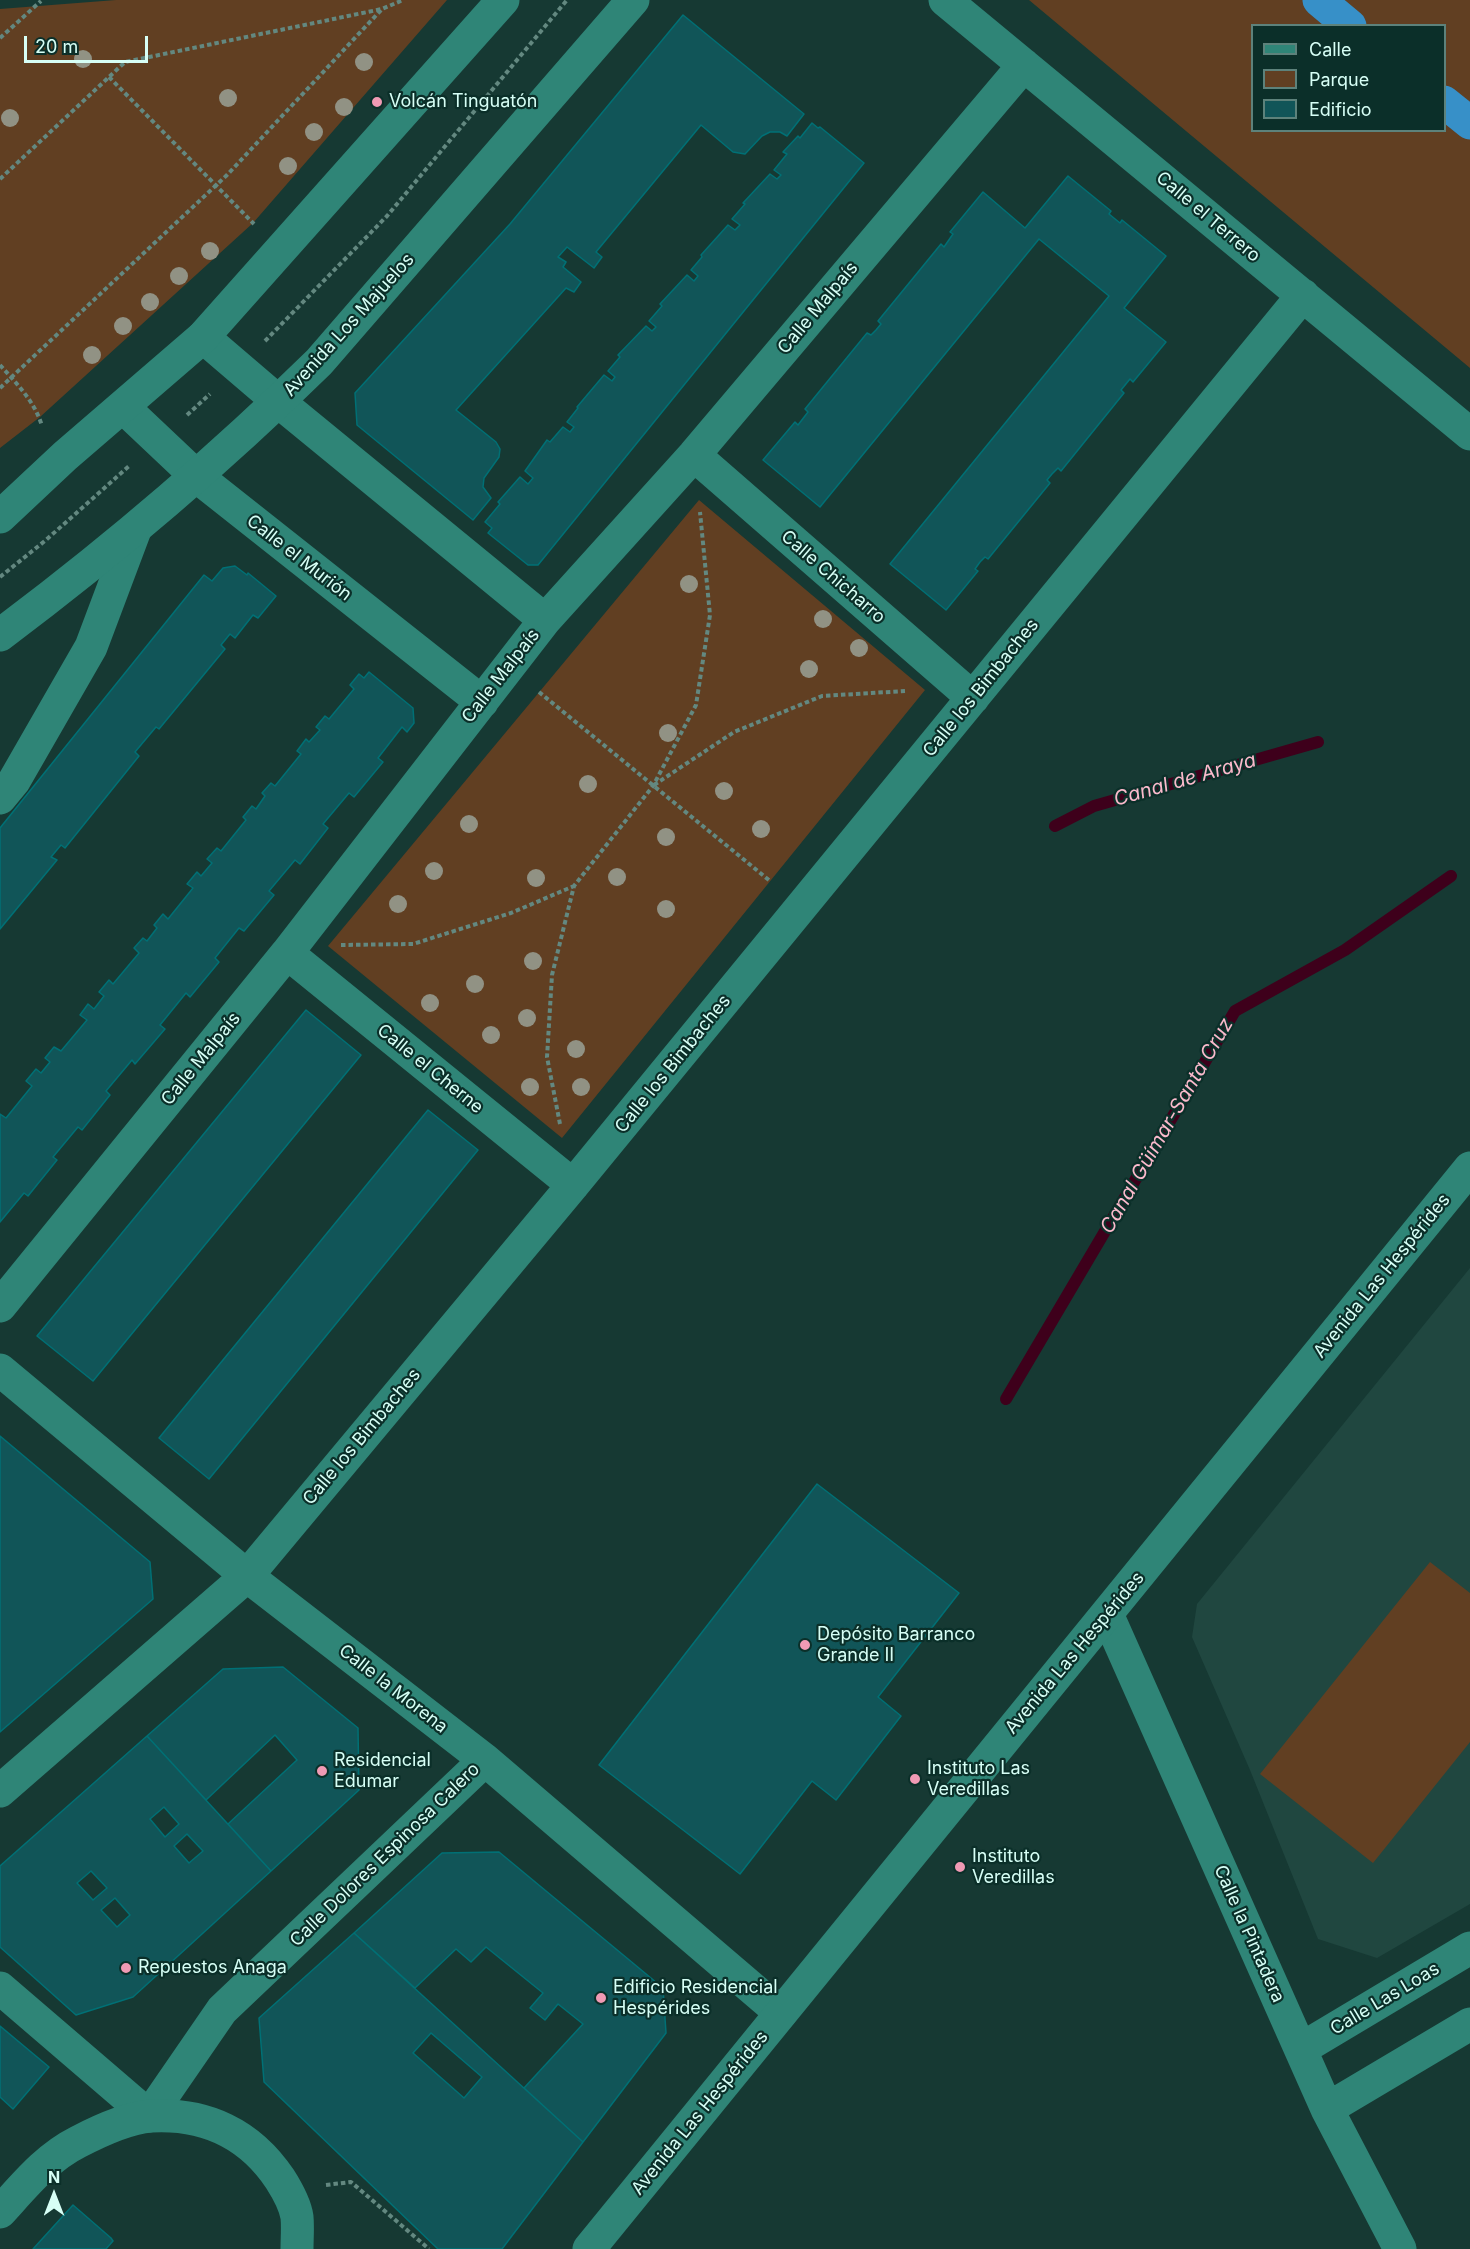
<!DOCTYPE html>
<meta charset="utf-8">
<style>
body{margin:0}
#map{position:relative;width:1470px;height:2249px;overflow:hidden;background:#163933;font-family:Inter,sans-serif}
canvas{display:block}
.legend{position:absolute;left:1251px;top:24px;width:195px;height:108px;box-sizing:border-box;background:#0b2f29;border:2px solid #5d827b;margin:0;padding:8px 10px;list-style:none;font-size:18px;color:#d7fff6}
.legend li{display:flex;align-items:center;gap:12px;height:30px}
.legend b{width:30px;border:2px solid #5d827b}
.north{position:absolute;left:24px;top:2165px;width:60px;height:60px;-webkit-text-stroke:4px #0b2f29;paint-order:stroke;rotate:0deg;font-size:16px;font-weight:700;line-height:24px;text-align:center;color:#d7fff6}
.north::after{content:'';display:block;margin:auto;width:21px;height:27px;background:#d7fff6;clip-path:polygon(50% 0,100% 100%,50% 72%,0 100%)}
.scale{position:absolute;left:24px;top:36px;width:124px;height:27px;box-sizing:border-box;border:3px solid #d7fff6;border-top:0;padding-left:8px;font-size:18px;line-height:21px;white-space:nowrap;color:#d7fff6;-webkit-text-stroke:4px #0b2f29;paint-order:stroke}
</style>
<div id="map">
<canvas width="1470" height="2249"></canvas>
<ul class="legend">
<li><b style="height:8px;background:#2f8577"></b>Calle</li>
<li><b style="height:16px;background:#613f22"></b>Parque</li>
<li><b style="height:16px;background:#115558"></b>Edificio</li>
</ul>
<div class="north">N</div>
<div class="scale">20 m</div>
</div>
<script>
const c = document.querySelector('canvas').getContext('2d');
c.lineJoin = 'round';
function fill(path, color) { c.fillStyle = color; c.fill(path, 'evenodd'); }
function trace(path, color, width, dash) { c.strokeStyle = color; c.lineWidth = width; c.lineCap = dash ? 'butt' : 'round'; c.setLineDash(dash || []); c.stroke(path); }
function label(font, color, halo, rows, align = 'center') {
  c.font = font + ' Inter,sans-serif'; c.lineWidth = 4.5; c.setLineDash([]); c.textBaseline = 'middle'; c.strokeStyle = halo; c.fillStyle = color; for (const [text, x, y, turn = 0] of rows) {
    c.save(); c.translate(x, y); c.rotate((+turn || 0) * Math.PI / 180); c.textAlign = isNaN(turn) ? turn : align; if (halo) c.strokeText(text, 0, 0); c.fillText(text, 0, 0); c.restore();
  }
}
fill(new Path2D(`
 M1470,1268V1904L1377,1958L1318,1939L1250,1770L1192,1637L1197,1604Z`), '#204740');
fill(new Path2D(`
 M116,0H447L253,223L40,417L0,448V9Z
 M1029,0H1470V368ZM1252,26H1444V130H1252Z
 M699,500L925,690L562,1138L328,946Z
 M1430,1562L1470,1593V1742L1373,1863L1260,1774Z`), '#613f22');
trace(new Path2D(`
 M1055,826L1094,806L1318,742
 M1006,1399L1235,1011L1345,950L1451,876`), '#3e001b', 12);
const building = new Path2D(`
 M683,15L804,114L787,136L780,132H770L762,136L745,154L733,152L701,125L596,252L602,257L594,268L567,247L558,257L566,262L563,267L581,282L574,292L566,288L456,410L496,442L500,449L499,457L484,478L483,487L491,498L473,520L357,425L355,393L510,224Z
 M812,123L818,128L820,127L864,163L538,565H528L488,533L492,528L485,522L500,504L498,502L520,477L528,484L533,478L525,471L547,440L550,442L563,427L570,432L574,427L567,422L578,408L577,407L604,375L612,381L615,377L608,371L620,357L618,355L646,326L652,331L656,327L649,321L662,306L660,304L687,275L694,281L698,276L691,270L702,257L701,255L728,225L735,230L740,225L732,219L745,204L743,203L770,174L777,179L781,175L774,170L787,154L783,152L798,136L800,138Z
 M1068,176L1111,211L1109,214L1120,223L1122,220L1166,256L1124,308L1166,342L1133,382L1130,379L1121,390L1124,393L1061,471L1058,468L1052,474L1047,480L1050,483L988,559L985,557L980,562L975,569L978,571L946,610L890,564L1109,296L1039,239L820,507L763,460L795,422L798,425L808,412L805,409L867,333L871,335L876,330L881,324L878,321L941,244L944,247L953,234L950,232L983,192L1025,228Z
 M235,566L247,575L248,573L276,596L258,618L253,615L235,638L230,634L221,645L225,649L159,729L156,727L135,752L139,756L65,848L61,845L51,857L57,860L0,929V828L204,575L212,581L223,568Z
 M369,672L413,708L414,723L407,732L402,727L378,758L383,762L354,797L349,793L323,824L328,828L300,864L295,860L269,891L274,895L244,931L239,928L215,958L219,962L190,997L186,993L160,1025L165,1029L135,1064L132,1060L106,1091L110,1095L82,1130L78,1127L53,1157L57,1160L28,1196L24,1193L0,1222V1114L6,1118L32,1086L26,1081L36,1069L41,1073L50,1062L45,1058L54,1047L61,1051L87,1020L80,1015L88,1004L94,1009L104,996L99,992L109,980L113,984L139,953L134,948L143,938L147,941L157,928L154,925L163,914L168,919L193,888L187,884L197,872L201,876L212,863L207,859L217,848L221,851L246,820L243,817L252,806L256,809L265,796L262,793L271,783L275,786L301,754L297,751L306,739L309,742L320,730L316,727L325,716L329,719L354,689L350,685L359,674L364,678Z
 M306,1010L361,1055L93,1381L37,1336Z
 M428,1110L478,1150L209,1479L159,1438Z
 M0,1436L150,1562L153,1599L0,1732Z
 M817,1484L959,1593L878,1697L901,1716L836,1800L812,1781L740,1874L599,1765Z
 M283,1667L358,1728L359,1790L271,1871L228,1824L297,1760L275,1735L206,1800L147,1736L223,1669Z
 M147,1736L271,1871L133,1997L76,2015L0,1947V1866ZM164,1807L179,1824L165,1837L150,1819ZM187,1834L203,1851L189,1863L174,1846ZM91,1871L107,1888L93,1900L77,1883ZM115,1898L130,1915L117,1927L101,1910Z
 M499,1852L663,1988L666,2033L583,2142L524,2088L583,2024L558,2004L545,2020L530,2008L543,1993L486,1947L471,1962L456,1949L415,1988L354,1933L442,1853Z
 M354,1933L583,2142L502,2249H438L264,2082L259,2018ZM431,2033L482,2077L464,2098L413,2053Z
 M0,2026L49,2067L13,2109L0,2097Z
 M73,2205L111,2238L113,2241L106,2249H33Z`);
fill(building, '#115558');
trace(building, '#007075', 1.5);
trace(new Path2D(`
 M0,38L41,1
 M109,77L254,224
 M0,179L125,62L382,9L403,0
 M265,341L387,216L567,0
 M0,365C17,384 35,402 42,426
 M0,388L227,175L382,9
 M187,415L210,394
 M0,577L46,540L129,466
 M539,692L770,881
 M654,785L734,732L822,696L905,691
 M341,945L413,944L511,913L574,886
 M560,1124L547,1057L552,975L574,886L653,786L696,705L710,615L700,512
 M326,2185L351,2182L429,2249`), '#638880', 4, [4.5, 3]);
trace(new Path2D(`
 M945,0L1470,434
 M203,337L279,402L545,620
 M123,407L195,475L482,702
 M694,455L973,698
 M0,798L14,781L91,647L135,530
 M287,953L573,1185
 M0,1306L287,953L545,620L694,455L1024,65
 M0,1370L247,1576L485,1760L781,2013
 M1107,1614L1327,2109L1400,2249
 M0,1791L247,1576L573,1185L1303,295
 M0,1988L149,2116L222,2010L485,1760
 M1301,2049L1470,1948
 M1327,2109L1470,2024`), '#2f8577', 33);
trace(new Path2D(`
 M0,517L65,456L203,337L503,0
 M0,635C112,551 219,460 319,362L633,0
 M0,2212C24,2186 46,2158 78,2142C99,2131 127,2118 151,2116C206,2113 250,2134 280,2179C287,2190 295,2204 297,2217C298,2227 297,2239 297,2249
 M589,2249L1470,1168`), '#2f8577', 33);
trace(new Path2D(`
 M1319,0L1350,26
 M1444,102L1470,123`), '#3790c8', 33);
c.fillStyle = '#919284';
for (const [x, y] of [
 [83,59],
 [364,62],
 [228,98],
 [344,107],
 [10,118],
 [314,132],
 [288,166],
 [210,251],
 [179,276],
 [150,302],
 [123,326],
 [92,355],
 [689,584],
 [823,619],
 [859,648],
 [809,669],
 [668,733],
 [588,784],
 [724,791],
 [469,824],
 [761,829],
 [666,837],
 [434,871],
 [617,877],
 [536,878],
 [398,904],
 [666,909],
 [533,961],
 [475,984],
 [430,1003],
 [527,1018],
 [491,1035],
 [576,1049],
 [530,1087],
 [581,1087]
]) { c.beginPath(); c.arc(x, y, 9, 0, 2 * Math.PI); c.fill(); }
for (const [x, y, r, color] of [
 [377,102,6,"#f09ab4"],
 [805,1645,6,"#f09ab4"],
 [322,1771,6,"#f09ab4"],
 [915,1779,6,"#f09ab4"],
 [960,1867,6,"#f09ab4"],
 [126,1968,6,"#f09ab4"],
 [601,1998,6,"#f09ab4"]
]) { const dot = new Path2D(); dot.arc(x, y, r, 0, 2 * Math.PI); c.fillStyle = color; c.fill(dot); trace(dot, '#0b2f29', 2); }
label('18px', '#d7fff6', '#0b2f29', [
 ["Volcán Tinguatón",389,102],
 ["Depósito Barranco",817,1635],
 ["Grande II",817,1656],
 ["Residencial",334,1761],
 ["Edumar",334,1782],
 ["Instituto Las",927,1769],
 ["Veredillas",927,1790],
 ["Instituto",972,1857],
 ["Veredillas",972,1878],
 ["Repuestos Anaga",138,1968],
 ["Edificio Residencial",613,1988],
 ["Hespérides",613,2009]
], 'left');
label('18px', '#d7fff6', '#0b2f29', [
 ["Calle el Terrero",1208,217,40],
 ["Calle Malpaís",818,308,-50],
 ["Avenida Los Majuelos",349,325,-48],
 ["Calle el Murión",299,558,38],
 ["Calle Chicharro",833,577,41],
 ["Calle Malpaís",501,676,-52],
 ["Calle los Bimbaches",981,688,-51],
 ["Calle Malpaís",201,1059,-51],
 ["Calle los Bimbaches",673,1064,-51],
 ["Calle el Cherne",430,1069,39],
 ["Avenida Las Hespérides",1382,1276,-51],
 ["Calle los Bimbaches",362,1437,-50],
 ["Avenida Las Hespérides",1075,1653,-50],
 ["Calle la Morena",393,1689,38],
 ["Calle Dolores Espinosa Calero",385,1855,-44],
 ["Calle la Pintadera",1249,1934,66],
 ["Calle Las Loas",1385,1999,-31],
 ["Avenida Las Hespérides",700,2113,-51]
]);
label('italic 20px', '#fbbacc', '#0b2f29', [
 ["Canal de Araya",1185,780,-16],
 ["Canal Güímar-Santa Cruz",1167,1126,-60]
]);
</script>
